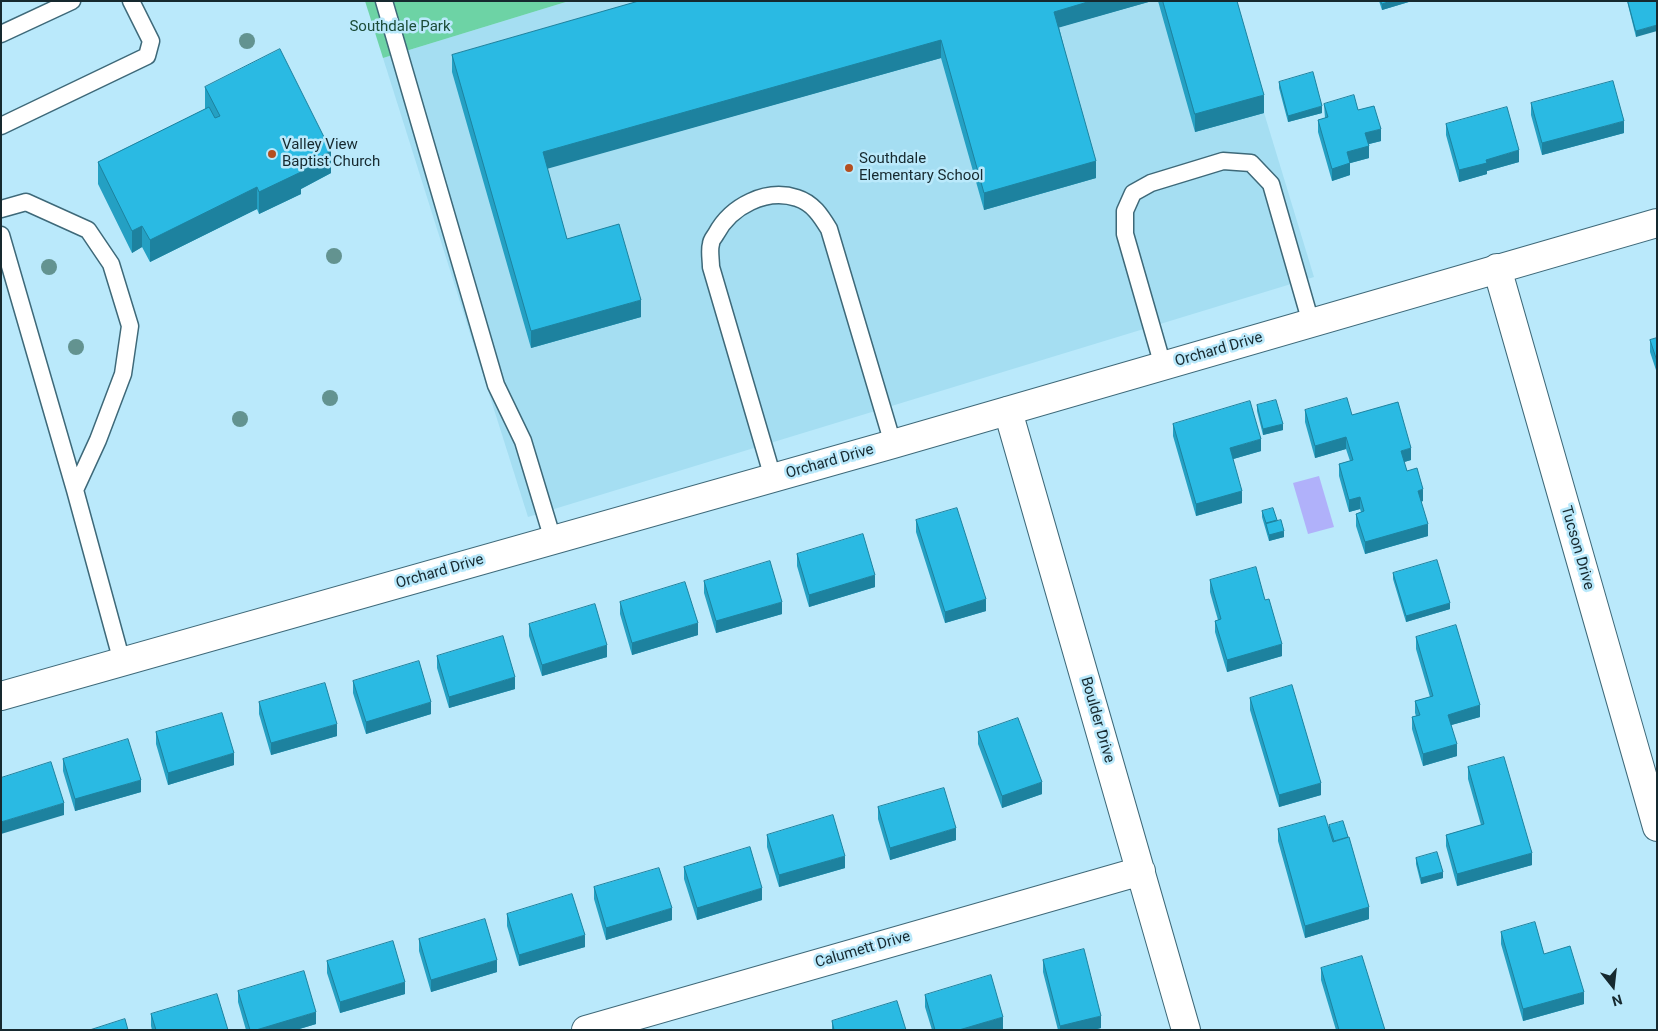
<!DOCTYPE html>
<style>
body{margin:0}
#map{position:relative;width:1658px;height:1031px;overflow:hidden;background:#bae9fb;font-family:Roboto,sans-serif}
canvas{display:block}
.frame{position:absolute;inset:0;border:2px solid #16292f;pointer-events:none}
.north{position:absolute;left:1588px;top:961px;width:50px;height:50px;-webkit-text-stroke:4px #bae9fb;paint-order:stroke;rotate:164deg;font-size:14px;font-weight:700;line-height:20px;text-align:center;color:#16292f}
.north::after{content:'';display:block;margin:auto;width:18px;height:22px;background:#16292f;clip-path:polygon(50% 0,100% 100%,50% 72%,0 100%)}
</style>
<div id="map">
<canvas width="1658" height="1031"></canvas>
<div class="frame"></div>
<div class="north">N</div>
</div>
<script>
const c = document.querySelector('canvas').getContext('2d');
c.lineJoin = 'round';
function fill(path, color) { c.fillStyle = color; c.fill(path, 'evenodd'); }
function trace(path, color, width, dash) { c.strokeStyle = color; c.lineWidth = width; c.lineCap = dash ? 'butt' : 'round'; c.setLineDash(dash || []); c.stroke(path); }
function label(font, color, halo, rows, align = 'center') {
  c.font = font + ' Roboto,sans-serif'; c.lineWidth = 5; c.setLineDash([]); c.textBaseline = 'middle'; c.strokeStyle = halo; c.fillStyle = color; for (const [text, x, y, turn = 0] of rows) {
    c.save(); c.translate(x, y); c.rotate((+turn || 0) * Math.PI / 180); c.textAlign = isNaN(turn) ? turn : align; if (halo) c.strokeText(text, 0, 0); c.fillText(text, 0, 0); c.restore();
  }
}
fill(new Path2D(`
 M569,1H1230L1314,277L528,517L383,58Z`), '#a5def2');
fill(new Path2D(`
 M365,1H569L383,58Z`), '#6dd3a5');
fill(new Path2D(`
 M1319,476L1334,527L1308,534L1293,483Z`), '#b0b1fa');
const service = new Path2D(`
 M384,1L496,385L523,441L553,540
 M1,34L72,1
 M1,126L147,56L151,41L131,1
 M1,209L26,202L88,230L111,264L130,326L123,374L98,440L75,490
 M1,235L75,490L122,662
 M1163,366L1125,234V211L1133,193L1151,183L1223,161L1251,163L1271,184L1311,323
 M773,478L711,267C711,260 709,250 711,244C711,240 715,236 716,234C731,206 766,188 797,198C813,203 821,216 829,229L893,444`);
const minor = new Path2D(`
 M1497,268L1657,827
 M1008,411L1186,1030
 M586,1030L1141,871`);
const tertiary = new Path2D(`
 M1,696L893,444L1657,223`);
trace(service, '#3e6979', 19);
trace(minor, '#3e6979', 30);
trace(tertiary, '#3e6979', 30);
trace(service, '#fff', 16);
trace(minor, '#fff', 28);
trace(tertiary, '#fff', 28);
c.fillStyle = '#639390';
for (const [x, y] of [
 [247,41],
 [334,256],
 [49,267],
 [76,347],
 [330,398],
 [240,419]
]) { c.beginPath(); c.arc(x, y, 8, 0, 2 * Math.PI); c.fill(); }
fill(new Path2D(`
 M639,1H1152L1059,27L1096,178L984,210L941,58L547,168L567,239L641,317L531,348L452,72V55Z
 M1158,1H1237L1264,113L1195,132Z
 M1379,1H1412L1382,10Z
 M1627,1H1657L1636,37Z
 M1279,82L1322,113L1288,122L1279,88Z
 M205,87L331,173L301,189V194L259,214L257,209L150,262L142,247L132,253L98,184V162L205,109Z
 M1531,103L1624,133L1542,155L1531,115Z
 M1324,104L1358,110L1381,141L1369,144V158L1350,163V175L1332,181L1318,132V120L1325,118Z
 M1446,124L1519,162L1487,171V174L1459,182L1446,135Z
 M1657,338V373L1650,352V340Z
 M1257,405L1283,430L1263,435L1257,411Z
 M1305,410L1352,415L1411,460L1404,462L1407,471L1423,501L1421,502L1428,536L1365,554L1356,526V514L1361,512L1360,509L1349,512L1339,476V464L1350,461L1346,449L1315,458L1305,422Z
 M1173,424L1261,451L1233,459L1242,503L1196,516L1173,436Z
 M1262,511L1277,521L1284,537L1269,541L1262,517Z
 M916,520L986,611L945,623L916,532Z
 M797,554L875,587L809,607L797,566Z
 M1393,573L1450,609L1406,622L1393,579Z
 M1210,580L1282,656L1227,672L1215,632V621L1218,620L1210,592Z
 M704,581L782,614L716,633L704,593Z
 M620,602L698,635L632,655L620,614Z
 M529,624L607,657L542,676L529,636Z
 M1416,637L1480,717L1451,725L1457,756L1423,766L1412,729V717L1416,716L1415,713V701L1430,697L1416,649Z
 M437,656L515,689L449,708L437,668Z
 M353,681L431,714L366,734L353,693Z
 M1250,698L1321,795L1279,807L1250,710Z
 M259,702L337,736L271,755L259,714Z
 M156,732L234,765L168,785L156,744Z
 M978,732L1042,794L1002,808L978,744Z
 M63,759L141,792L75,811L63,771Z
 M1468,767L1532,865L1457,886L1446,846V835L1481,825L1468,779Z
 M878,807L956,840L890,860L878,819Z
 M1329,825L1369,919L1305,938L1278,841V829H1329Z
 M767,835L845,868L779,887L767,847Z
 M1416,858L1443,878L1421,884L1416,864Z
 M684,867L762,900L697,920L684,879Z
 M594,887L672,920L606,940L594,899Z
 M507,914L585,947L519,966L507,926Z
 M1501,932L1544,954L1584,1004L1523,1021L1501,944Z
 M419,939L497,972L431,992L419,951Z
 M1043,960L1101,1028L1093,1030H1058L1043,972Z
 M327,961L405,994L340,1013L327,973Z
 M1321,968L1385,1030H1336L1321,980Z
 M238,991L316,1024L296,1030H246L238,1002Z
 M925,995L1003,1029L999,1030H932L925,1007Z
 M151,1014L228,1030H152L151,1026Z
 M832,1021L906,1030H832Z`), '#24a0c3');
fill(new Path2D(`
 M1091,1H1152L1054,29V12Z
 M1391,1H1412L1382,10V4Z
 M1657,25V31L1636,37V31Z
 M941,40V58L543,170V152Z
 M1264,95V113L1195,132V114Z
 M1322,106V113L1288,122V116Z
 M1624,121V133L1542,155V143Z
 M1381,129V141L1365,145V133Z
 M1369,146V158L1347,164V152Z
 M1519,150V162L1487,171V174L1459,182V170L1486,160Z
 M331,151V173L301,189V194L259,214V192L299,168Z
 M1096,161V178L984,210V193Z
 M1350,163V175L1332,181V169Z
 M257,187V209L150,262V240Z
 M142,226V247L132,253V231Z
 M641,300V317L531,348V331Z
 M1283,424V430L1263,435V429Z
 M1346,437V449L1315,458V446Z
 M1261,439V451L1230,460V448Z
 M1411,448V460L1401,463V451Z
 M1423,489V501L1418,502V491Z
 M1242,491V503L1196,516V504Z
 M1360,497V509L1349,512V500Z
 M1428,524V536L1365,554V542Z
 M1284,531V537L1269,541V535Z
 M875,575V587L809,607V595Z
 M986,599V611L945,623V612Z
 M782,602V614L716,633V621Z
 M1450,603V609L1406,622V616Z
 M698,623V635L632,655V643Z
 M1282,644V656L1227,672V660Z
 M607,645V657L542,676V665Z
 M515,677V689L449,708V697Z
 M431,702V714L366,734V722Z
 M1480,705V717L1448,726V715Z
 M337,724V736L271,755V743Z
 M1457,744V756L1423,766V754Z
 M234,753V765L168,785V773Z
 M141,780V792L75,811V799Z
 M1042,782V794L1002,808V796Z
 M1321,783V795L1279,807V795Z
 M64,803V815L1,834V822Z
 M956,828V840L890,860V848Z
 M1532,853V865L1457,886V874Z
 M845,856V868L779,887V875Z
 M1443,872V878L1421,884V878Z
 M762,888V900L697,920V908Z
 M1369,907V919L1305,938V926Z
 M672,908V920L606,940V928Z
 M585,935V947L519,966V955Z
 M497,960V972L431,992V980Z
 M405,982V994L340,1013V1002Z
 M1584,992V1004L1523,1021V1009Z
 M316,1012V1024L296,1030H256Z
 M1101,1016V1028L1093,1030H1060V1026Z
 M1003,1017V1029L999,1030H959Z`), '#1d829f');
const building = new Path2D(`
 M639,1H1091L1054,12L1096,161L984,193L941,40L543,152L567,239L619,224L641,300L531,331L452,55Z
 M1163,1H1237L1264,95L1195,114Z
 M1381,1H1391L1382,4Z
 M1628,1H1657V25L1636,31Z
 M280,49L331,151L299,168L301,172L259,192L257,187L150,240L142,226L132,231L98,162L209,107L215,118L220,116L205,87Z
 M1313,72L1322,106L1288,116L1279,82Z
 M1613,81L1624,121L1542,143L1531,103Z
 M1354,95L1358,110L1374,106L1381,129L1365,133L1369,146L1347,152L1350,163L1332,169L1318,120L1328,117L1324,104Z
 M1507,107L1519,150L1486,160L1487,163L1459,170L1446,124Z
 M1657,338V361L1650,340Z
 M1347,398L1352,415L1398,402L1411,448L1401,451L1407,471L1417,468L1423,489L1418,491L1428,524L1365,542L1356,514L1364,511L1360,497L1349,500L1339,464L1353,460L1346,437L1315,446L1305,410Z
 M1276,400L1283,424L1263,429L1257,405Z
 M1250,401L1261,439L1230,448L1242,491L1196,504L1173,424Z
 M957,508L986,599L945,612L916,520Z
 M1273,508L1277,520L1266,523L1262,511Z
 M1281,520L1284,531L1269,535L1266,524Z
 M863,534L875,575L809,595L797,554Z
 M1437,560L1450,603L1406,616L1393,573Z
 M770,561L782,602L716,621L704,581Z
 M1256,567L1265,600L1269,599L1282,644L1227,660L1215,621L1221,619L1210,580Z
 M685,582L698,623L632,643L620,602Z
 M595,604L607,645L542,665L529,624Z
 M1456,625L1480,705L1448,715L1457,744L1423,754L1412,717L1420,715L1415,701L1433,696L1416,637Z
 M503,636L515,677L449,697L437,656Z
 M419,661L431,702L366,722L353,681Z
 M325,683L337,724L271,743L259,702Z
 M1292,685L1321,783L1279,795L1250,698Z
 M222,713L234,753L168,773L156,732Z
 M1018,718L1042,782L1002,796L978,732Z
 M128,739L141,780L75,799L63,759Z
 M1504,757L1532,853L1457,874L1446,835L1484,824L1468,767Z
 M51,762L64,803L1,822V778Z
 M944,788L956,828L890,848L878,807Z
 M833,815L845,856L779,875L767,835Z
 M1325,816L1333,842L1349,837L1369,907L1305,926L1278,829Z
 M1343,821L1348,837L1334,841L1329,825Z
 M750,847L762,888L697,908L684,867Z
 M1437,852L1443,872L1421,878L1416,858Z
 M659,868L672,908L606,928L594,887Z
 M572,894L585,935L519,955L507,914Z
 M485,919L497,960L431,980L419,939Z
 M1535,922L1544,954L1570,946L1584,992L1523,1009L1501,932Z
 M393,941L405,982L340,1002L327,961Z
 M1084,949L1101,1016L1060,1026L1043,960Z
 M1362,956L1385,1030H1339L1321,968Z
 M304,971L316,1012L256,1030H250L238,991Z
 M991,975L1003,1017L959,1030H935L925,995Z
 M217,994L228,1030H156L151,1014Z
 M897,1001L906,1030H834L832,1021Z
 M125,1019L128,1030H90Z`);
fill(building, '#2abae3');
trace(building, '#1d829f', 1);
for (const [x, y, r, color] of [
 [272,154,5,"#b44f20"],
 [849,168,5,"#b44f20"]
]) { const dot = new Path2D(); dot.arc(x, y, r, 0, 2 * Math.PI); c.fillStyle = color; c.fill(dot); trace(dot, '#bae9fb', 2); }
label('15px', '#1c4c38', '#bae9fb', [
 ["Southdale Park",400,27]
]);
label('15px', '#16292f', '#bae9fb', [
 ["Valley View",282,145],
 ["Baptist Church",282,162],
 ["Southdale",859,159],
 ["Elementary School",859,176]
], 'left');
label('15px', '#16292f', '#bae9fb', [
 ["Orchard Drive",1219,350,-16],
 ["Orchard Drive",830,462,-16],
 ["Tucson Drive",1577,548,74],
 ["Orchard Drive",440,572,-16],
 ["Boulder Drive",1097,720,74],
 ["Calumett Drive",863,950,-16]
]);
</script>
